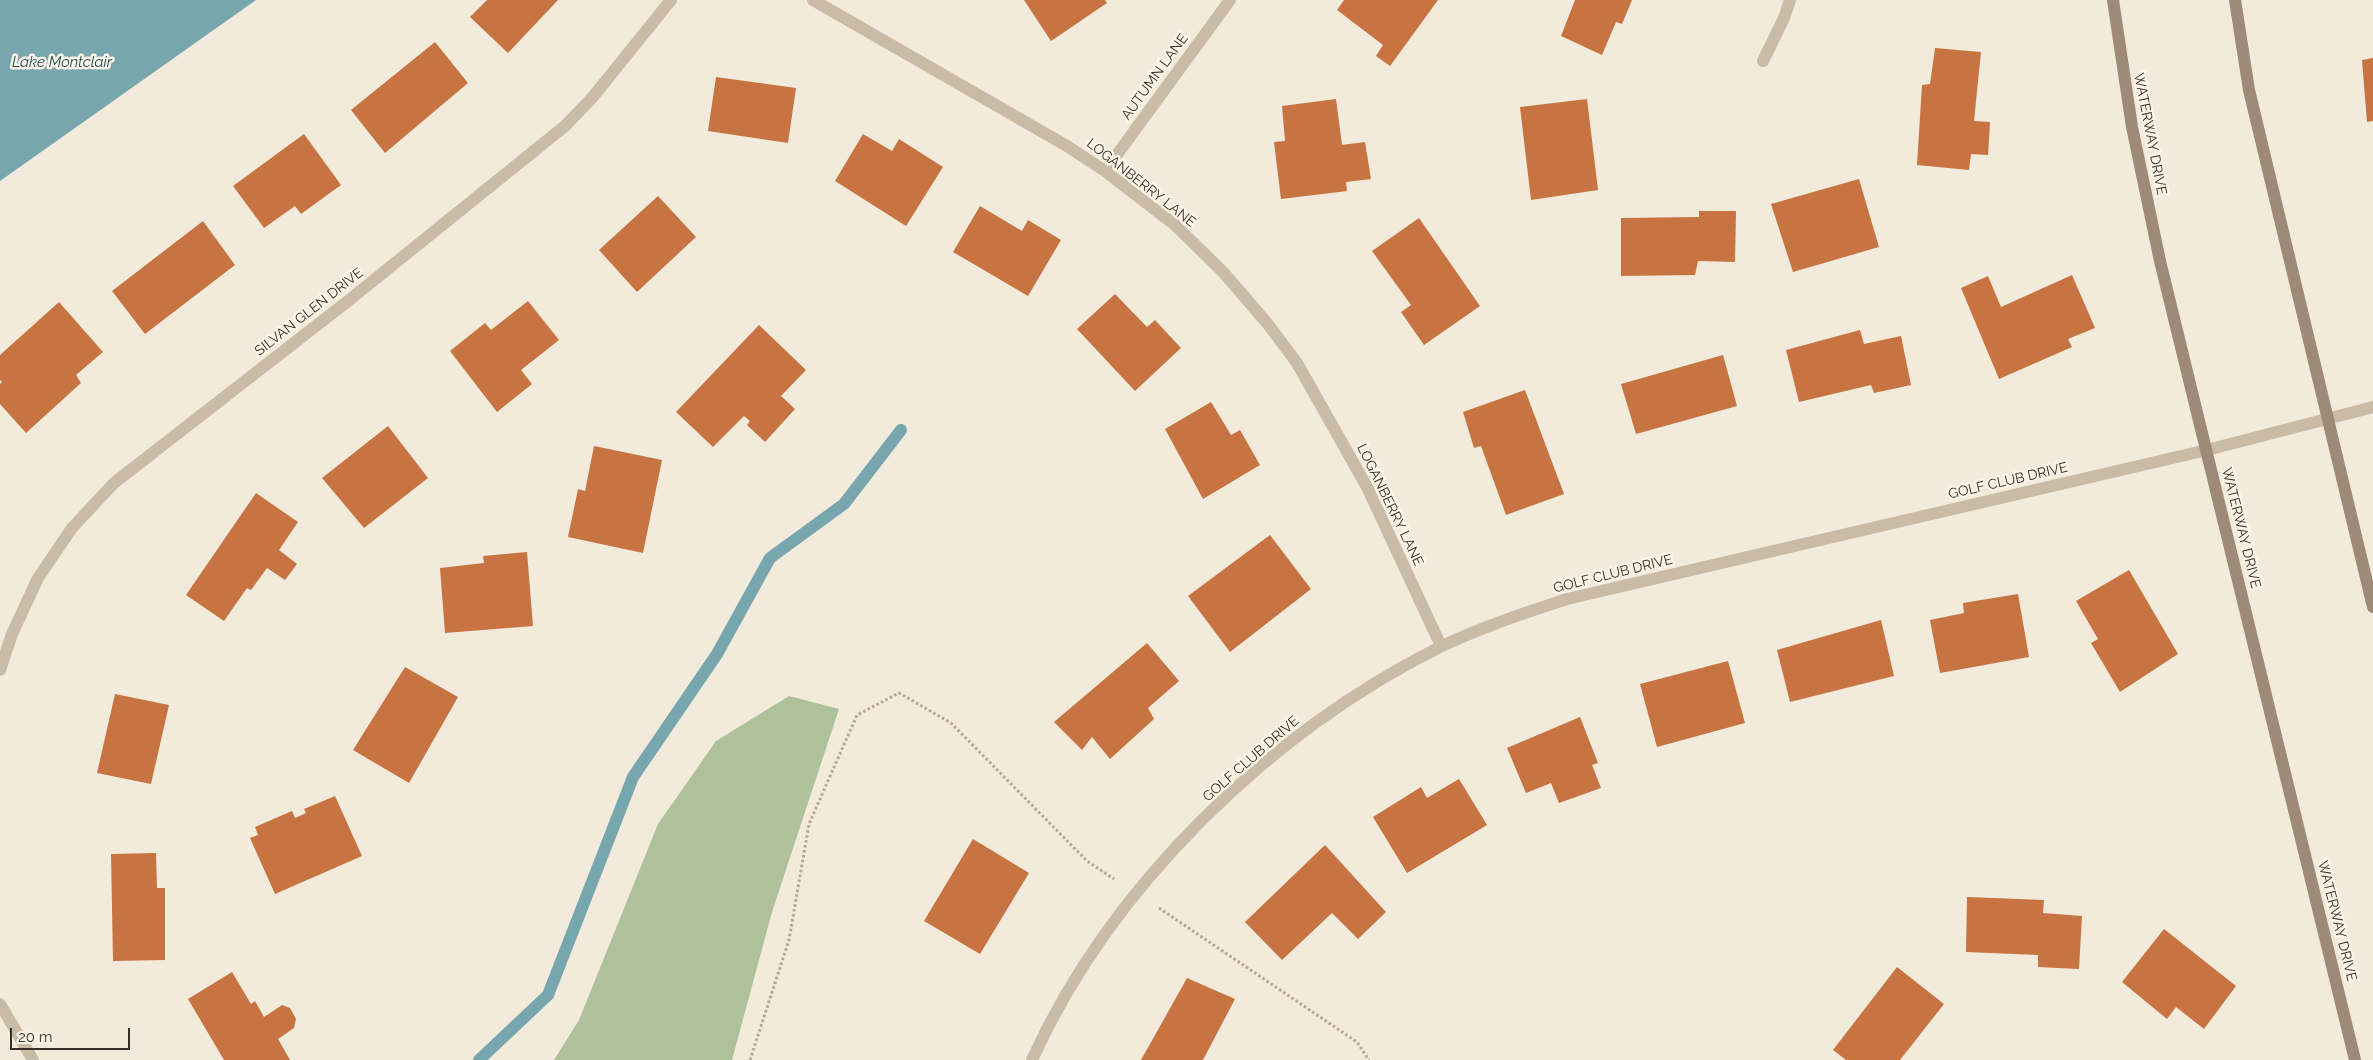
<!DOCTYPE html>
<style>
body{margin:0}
#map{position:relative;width:2373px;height:1060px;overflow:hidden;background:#f2eada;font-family:Raleway,sans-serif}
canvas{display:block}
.scale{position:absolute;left:10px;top:1028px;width:120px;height:22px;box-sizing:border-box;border:2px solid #362e27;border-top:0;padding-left:6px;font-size:15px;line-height:18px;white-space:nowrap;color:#362e27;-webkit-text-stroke:4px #faf3e6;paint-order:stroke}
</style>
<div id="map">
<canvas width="2373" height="1060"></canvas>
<div class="scale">20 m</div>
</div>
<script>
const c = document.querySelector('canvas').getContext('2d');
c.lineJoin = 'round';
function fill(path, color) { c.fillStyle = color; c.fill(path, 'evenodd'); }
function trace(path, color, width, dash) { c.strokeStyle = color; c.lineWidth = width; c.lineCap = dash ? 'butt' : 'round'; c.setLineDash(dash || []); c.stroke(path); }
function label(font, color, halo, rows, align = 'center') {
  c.font = font + ' Raleway,sans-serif'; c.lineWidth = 5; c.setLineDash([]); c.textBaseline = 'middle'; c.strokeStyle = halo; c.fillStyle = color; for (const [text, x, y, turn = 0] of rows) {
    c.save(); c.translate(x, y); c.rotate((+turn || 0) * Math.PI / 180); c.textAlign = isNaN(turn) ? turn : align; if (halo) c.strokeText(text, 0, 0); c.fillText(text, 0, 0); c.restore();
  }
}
fill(new Path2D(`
 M789,696L839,709L772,912L732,1060H554L579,1020L658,824L716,741Z`), '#afc19a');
fill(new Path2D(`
 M0,0H256L0,181Z`), '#78a6af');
trace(new Path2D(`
 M479,1060L548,995L633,777L717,654L770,558L844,504L901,430`), '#78a6af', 12);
fill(new Path2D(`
 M487,0H558L508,53L470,17Z
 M1024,0H1105L1107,3L1051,41Z
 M1344,0H1438L1390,66L1376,56L1383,45L1337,10Z
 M1575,0H1632L1622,24L1616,22L1602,55L1561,36Z
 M435,42L468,83L385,153L351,110Z
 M1935,48L1981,52L1974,121L1990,122L1988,155L1971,154L1969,170L1917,165L1922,85L1930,84Z
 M2373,58V121L2367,122L2362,60Z
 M716,77L796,88L788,143L708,131Z
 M1336,99L1342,145L1365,142L1371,179L1346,182L1347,191L1281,199L1274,142L1285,141L1282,106Z
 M1587,99L1598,190L1531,200L1520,107Z
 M304,134L341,185L301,214L295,206L264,228L233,186Z
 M863,134L892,151L899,139L943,167L906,226L835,181Z
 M1859,179L1879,247L1793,272L1771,204Z
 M658,196L696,237L637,292L599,250Z
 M980,206L1022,231L1028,220L1061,240L1028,296L953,252Z
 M1699,211H1736L1735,262L1698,261L1695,275L1621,276V218L1699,217Z
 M1419,218L1480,306L1424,345L1401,312L1411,305L1372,251Z
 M203,221L235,265L145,334L112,291Z
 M2072,275L2095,328L2068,339L2072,347L1999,379L1961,288L1988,276L2001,307Z
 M1115,294L1147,327L1155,320L1181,348L1135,391L1077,329Z
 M528,301L559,340L521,370L532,384L497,412L450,351L485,323L491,330Z
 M59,302L103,352L76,375L81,383L26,433L0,404V384L2,382L0,380V355Z
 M759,325L806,370L781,396L795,409L765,442L747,425L750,421L744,416L713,447L676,412Z
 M1860,330L1864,344L1901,336L1911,385L1874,393L1871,385L1799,402L1786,350Z
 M1723,355L1737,406L1636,434L1621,384Z
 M1525,390L1564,494L1506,515L1481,446L1474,448L1463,412Z
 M1211,402L1231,435L1240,430L1260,465L1203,499L1165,429Z
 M388,426L428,478L364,528L322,478Z
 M594,446L662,460L643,553L568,537L578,489L585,491Z
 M256,493L298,522L279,550L297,564L285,580L267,568L251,590L247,588L224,621L186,595Z
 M1270,535L1311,589L1230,652L1188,596Z
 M527,552L533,626L445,633L440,568L484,563L483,556Z
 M2129,570L2178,654L2120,692L2091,643L2098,639L2076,601Z
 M2018,594L2029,657L1940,673L1930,620L1964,613L1963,603Z
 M1881,620L1894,676L1790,702L1777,650Z
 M1147,643L1179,681L1148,708L1154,719L1110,759L1092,737L1082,750L1054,722Z
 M1728,661L1745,723L1657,747L1640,684Z
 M405,667L458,697L409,783L353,750Z
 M115,694L169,705L151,784L97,773Z
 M1580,717L1598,763L1592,765L1601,788L1559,803L1551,783L1526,793L1507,748Z
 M1459,779L1487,825L1407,873L1373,817L1421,787L1427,798Z
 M335,796L362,856L275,894L250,838L258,835L255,827L292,811L295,818L306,813L304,809Z
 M973,839L1029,873L980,954L924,921Z
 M1325,845L1386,912L1358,939L1332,913L1282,960L1245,922Z
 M156,853L157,888H165V960L113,961L111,854Z
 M1967,897L2044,900L2043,913L2082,916L2079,969L2038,967V955L1966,952Z
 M2164,929L2236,986L2204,1029L2176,1007L2167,1019L2122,982Z
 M1897,967L1944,1004L1900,1060H1846L1833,1050Z
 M232,972L251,1004L255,1001L264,1017L282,1005L290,1008L296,1019L294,1028L278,1039L290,1060H224L188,999Z
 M1187,978L1235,999L1203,1060H1141Z`), '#c87442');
trace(new Path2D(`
 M1159,908L1357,1042L1369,1060
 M750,1060L789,940L809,824L857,715L899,693L951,723L1087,861L1114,879`), '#b6a590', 3, [2.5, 2.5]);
trace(new Path2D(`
 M813,0L1067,146L1105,171L1175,225L1223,272L1267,323L1297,363L1367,487L1441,646
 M1763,61L1784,18L1790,0
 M1105,171L1230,0
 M0,670L12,634L38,578L72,528L114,483L348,301L565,126L592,98L671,0
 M0,1004L33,1060
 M1032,1060C1111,886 1270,732 1440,647C1481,627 1525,613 1567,599L2207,450L2373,407`), '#cabba6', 12);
trace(new Path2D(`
 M2113,0L2132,127L2160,261L2355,1060
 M2235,0L2249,90L2373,607`), '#9e8a77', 12);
label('14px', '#362e27', '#faf3e6', [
 ["AUTUMN LANE",1155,77,-54],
 ["WATERWAY DRIVE",2150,134,79],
 ["LOGANBERRY LANE",1141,183,38],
 ["SILVAN GLEN DRIVE",309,312,-38],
 ["GOLF CLUB DRIVE",2008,481,-13],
 ["LOGANBERRY LANE",1390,505,64],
 ["WATERWAY DRIVE",2241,528,76],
 ["GOLF CLUB DRIVE",1613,574,-14],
 ["GOLF CLUB DRIVE",1251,759,-41],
 ["WATERWAY DRIVE",2337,921,76]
]);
label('italic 15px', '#1c4c58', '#faf3e6', [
 ["Lake Montclair",62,62]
]);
</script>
